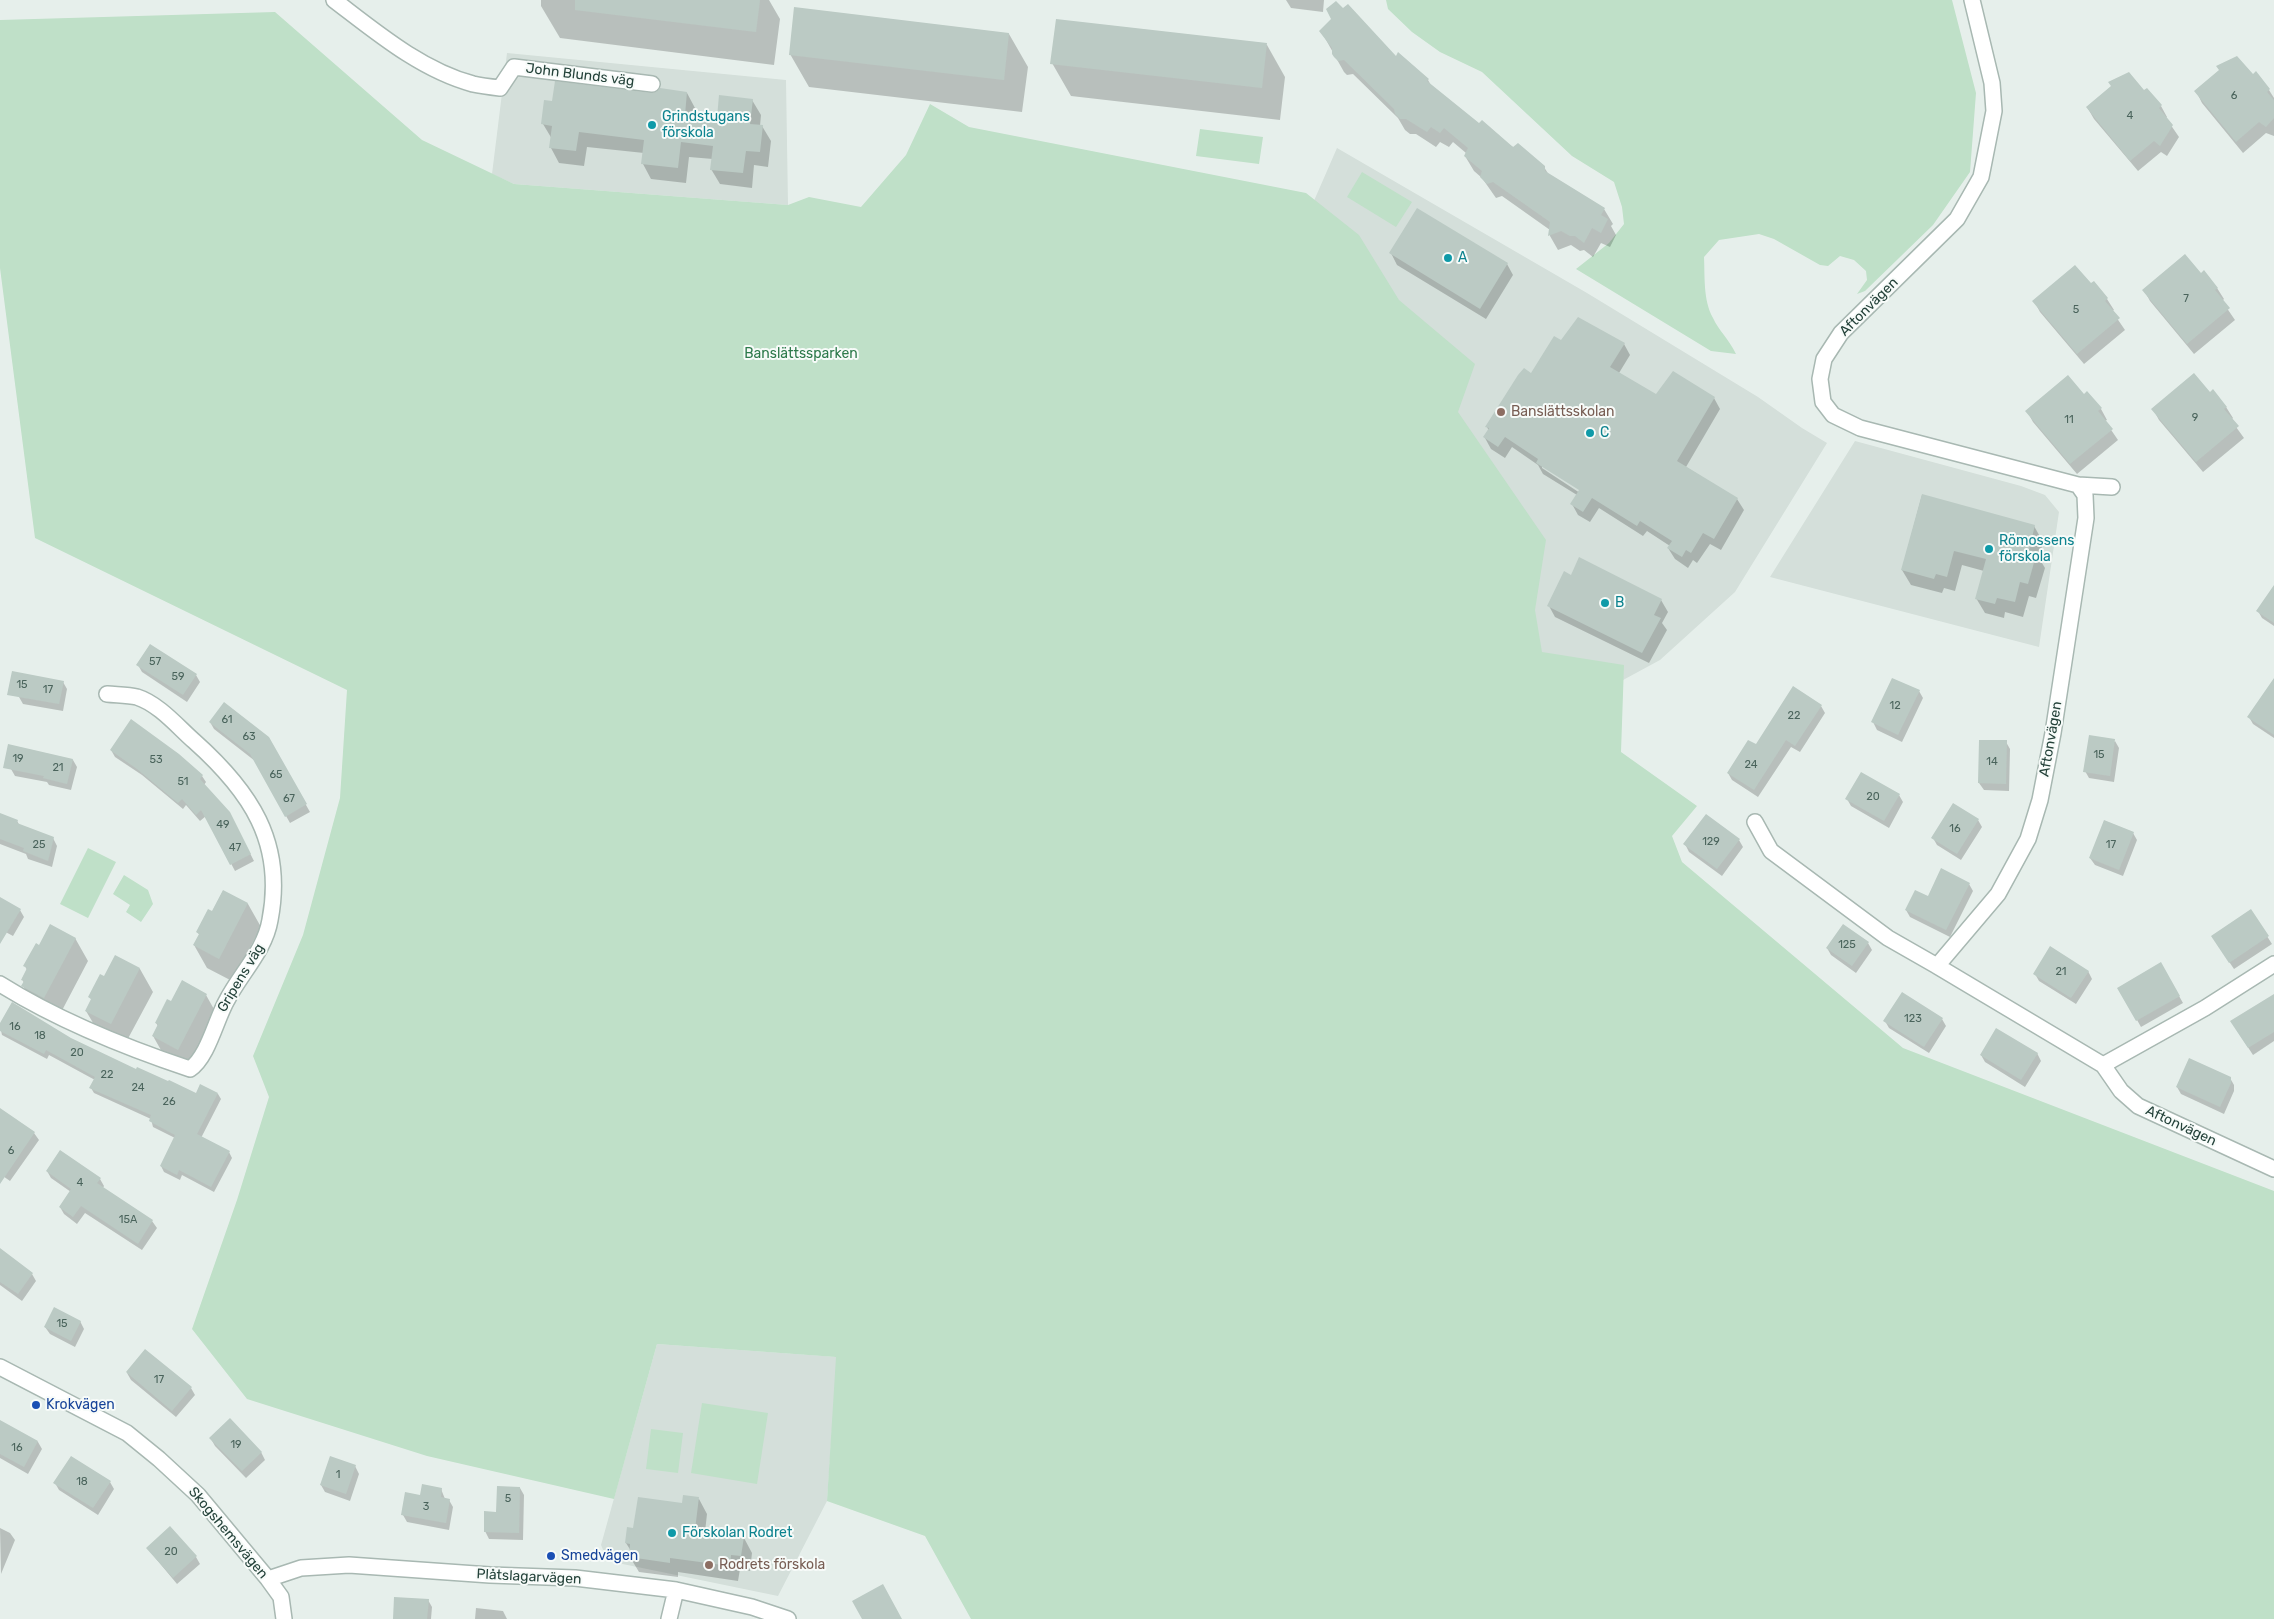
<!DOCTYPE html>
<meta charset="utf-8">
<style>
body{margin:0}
canvas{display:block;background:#e6efeb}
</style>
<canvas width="2274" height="1619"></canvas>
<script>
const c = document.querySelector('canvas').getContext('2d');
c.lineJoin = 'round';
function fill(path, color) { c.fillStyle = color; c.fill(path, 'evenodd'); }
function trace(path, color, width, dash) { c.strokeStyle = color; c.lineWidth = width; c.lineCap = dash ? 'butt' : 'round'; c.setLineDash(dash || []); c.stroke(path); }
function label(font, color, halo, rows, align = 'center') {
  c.font = font + ' Rubik,sans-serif'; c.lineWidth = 4; c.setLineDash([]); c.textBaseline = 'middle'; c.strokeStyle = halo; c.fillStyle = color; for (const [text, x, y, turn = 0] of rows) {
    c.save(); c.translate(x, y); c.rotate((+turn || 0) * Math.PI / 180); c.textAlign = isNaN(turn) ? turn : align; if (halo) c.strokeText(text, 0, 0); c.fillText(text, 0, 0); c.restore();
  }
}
fill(new Path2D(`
 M507,53L786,80L788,205L514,184L492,174Z
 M1337,148L1587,293L1758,397L1802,428L1827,443L1735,592L1660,660L1612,686L1143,593Z
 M1855,441L2021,486L2045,495L2059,512L2039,647L1770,577Z
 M657,1344L837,1357L827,1501L778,1596L608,1561L601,1545Z`), '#d4dfda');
fill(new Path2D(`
 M1386,0H1952L1976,93L1970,172L1933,225L1865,291L1857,294L1867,280L1866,271L1854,260L1840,256L1828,266L1820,265L1774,239L1759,234L1719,240L1704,257C1705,276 1703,300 1713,318C1719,331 1729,339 1736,354L1711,351L1576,269L1609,243L1624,224L1622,207L1614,182L1572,156L1482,72L1440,52L1412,32L1388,9Z
 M275,12L422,140L514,184L788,205L809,197L861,207L906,155L930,104L969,127L1306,193L1359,235L1399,300L1475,364L1458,412L1546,540L1535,610L1542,652L1624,665L1621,752L1697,806L1672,836L1682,862L1903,1048L2274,1191V1619H971L925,1536L827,1501L836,1357L657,1344L614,1499L427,1456L247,1399L192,1329L237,1200L269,1097L253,1056L303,935L340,798L347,690L35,538L0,268V20Z
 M1200,129L1263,137L1259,164L1196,156Z
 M1362,172L1412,202L1396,227L1347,197Z
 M88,848L116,862L88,918L60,904Z
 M124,875L148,890L153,904L141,922L126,912L130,905L113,894Z
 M702,1403L768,1413L757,1484L691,1473Z
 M651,1429L683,1433L678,1473L646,1469Z`), '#bfe0c8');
fill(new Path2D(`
 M541,0H769L780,19L774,65L560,38L541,6Z
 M1286,0H1324L1323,12L1291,8Z
 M1321,31L1396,58L1428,80L1432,87L1479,125L1544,167L1549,175L1604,209L1613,224L1611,226L1616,235L1610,247L1601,243L1593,257L1584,250L1580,251L1571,245L1558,250L1550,236V230L1502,196L1496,198L1482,178L1474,171L1465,156L1466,153L1453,142L1449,147L1440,142L1436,147L1416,134H1410L1405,130L1398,118L1353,74L1347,75L1344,72Z
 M1009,34L1028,67L1022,112L809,87L790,54Z
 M1267,45L1285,77L1280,120L1071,96L1052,63Z
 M2252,76L2269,90L2274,98V136L2266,133L2243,153L2202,103L2196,91Z
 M2144,92L2161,106L2167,117L2166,118L2179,137L2167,156L2161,152L2138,171L2094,119L2087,107Z
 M687,93L695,108L694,117L718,120L752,100L761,115L760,126H762L771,141L768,167L754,165L752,188L720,184L711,169L713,159L689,157L686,183L651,179L643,164L644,153L587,147L584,166L559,163L551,148L552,139L543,124L554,102Z
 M1391,253L1507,264L1513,275L1486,319L1397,265Z
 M2201,275L2217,288L2224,299L2222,301L2235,320L2194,354L2150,301L2144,290Z
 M2094,283L2107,299L2114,310L2112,311L2125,330L2084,364L2040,312L2034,301Z
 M1561,342L1624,344L1630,355L1619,373L1657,396L1714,398L1720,409L1686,467L1737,499L1744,510L1721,550L1710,544L1697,563L1693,560L1688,568L1675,559L1668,548L1670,546L1647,531L1643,536L1599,508L1590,522L1578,515L1572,504L1577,495L1543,474L1538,465L1512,447L1505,458L1491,449L1485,438L1489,431L1487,427ZM1542,465L1585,492L1583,495L1542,468Z
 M2210,394L2226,407L2233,418L2231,420L2244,438L2203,472L2159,420L2153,409Z
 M2084,395L2101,409L2107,420L2105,421L2118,440L2077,474L2033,422L2027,411Z
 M1922,495L2034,526L2043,542L2039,558L2045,568L2036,598L2029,596L2023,617L2005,612L2004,618L1985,613L1976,598L1984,571L1962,565L1955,591L1944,588L1942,593L1911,585L1902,570Z
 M1579,559L1661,600L1668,612L1662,623L1667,630L1649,663L1555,617L1549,606L1572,576Z
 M2274,587V626L2262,618L2258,611Z
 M138,665L196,675L200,682L187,702L142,672Z
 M63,682L67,689L63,711L23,704L19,697Z
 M1919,691L1923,698L1902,742L1877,730L1873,722Z
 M2274,693V738L2253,724L2249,717Z
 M1821,706L1825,713L1800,752L1791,747L1758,797L1732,780L1728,773L1756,746Z
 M210,722L268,738L310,812L290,823L255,761L214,729Z
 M2115,741L2119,748L2114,782L2089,778L2085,771Z
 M2006,742L2010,749L2009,791L1984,790L1979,783Z
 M111,750L202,776L206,782L204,785L233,820L254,861L235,871L206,816L200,821L186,805L183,809L142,775L115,757Z
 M73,760L77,767L71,790L49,785L47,782L15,776L11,769Z
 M1899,795L1903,802L1889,828L1851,806L1847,799Z
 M0,815L17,821L20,826L53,838L57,846L52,867L28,859L26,854L0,844Z
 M1978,820L1982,827L1961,860L1937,845L1933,838Z
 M2133,833L2137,840L2123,876L2095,865L2090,858Z
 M1739,840L1743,847L1722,876L1689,852L1685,844Z
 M1969,884L1973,891L1950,937L1910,917L1906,910L1928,898Z
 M223,891L248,904L261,927L232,981L207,968L194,945L200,935L197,932L212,912Z
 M0,898L20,910L24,917L13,936L0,929Z
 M2251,911L2272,944L2234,969L2217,944Z
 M75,938L88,961L57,1020L36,1008L23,986L24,983L22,979L27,970L25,966L40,946Z
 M1868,943L1872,950L1856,973L1831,955L1827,948Z
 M116,957L140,969L153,992L124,1046L99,1033L86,1011L92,1001L90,997L105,977Z
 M2161,964L2183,1003L2141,1027L2119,988Z
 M2088,971L2092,979L2076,1004L2039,981L2035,974Z
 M206,995L219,1018L191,1072L166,1059L153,1036L158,1026L156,1023L171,1003Z
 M2274,1002V1041L2253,1055L2236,1029Z
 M1942,1019L1946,1026L1929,1053L1889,1028L1885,1021Z
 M0,1026L70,1039L137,1070L196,1095L218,1094L221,1099L201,1138L229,1152L232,1158L214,1192L182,1175L180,1180L164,1172L161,1166L175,1138L153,1127L151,1119L94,1093L91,1088L95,1080L49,1055L47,1059L2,1035Z
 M2037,1053L2041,1061L2025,1087L1985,1062L1981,1055Z
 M2230,1078L2234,1085V1091L2224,1114L2181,1094L2177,1087Z
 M0,1109L34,1133L39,1140L10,1181L0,1174Z
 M47,1171L100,1179L104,1186L103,1188L152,1221L157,1228L142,1250L85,1213L77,1224L64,1214L60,1207L71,1192L51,1178Z
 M0,1250L32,1274L36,1281L22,1301L0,1285Z
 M80,1321L84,1329L75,1347L50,1334L45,1327Z
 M127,1373L191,1388L195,1395L176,1417L131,1380Z
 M0,1421L38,1442L42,1449L28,1474L0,1458Z
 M211,1439L261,1452L265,1460L246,1478L215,1446Z
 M355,1466L359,1474L350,1501L325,1492L321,1485Z
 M110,1482L114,1489L98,1515L59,1490L55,1483Z
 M520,1488L524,1495L523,1540L489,1539L485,1531L498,1513Z
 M441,1489L445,1499L449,1500L453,1507L449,1530L407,1522L403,1515L421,1496Z
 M699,1499L707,1514L705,1532L744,1538L752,1553L750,1571L740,1569L738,1581L678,1572V1577L639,1572L630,1557L631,1551L626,1543L634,1530Z
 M0,1528L10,1533L15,1540L1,1574Z
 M147,1548L196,1557L200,1564L177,1584Z
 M428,1600L432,1607L431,1619H394Z
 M476,1608L503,1611L507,1619H475Z`), '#0003');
fill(new Path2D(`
 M575,0H760L756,32L575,10Z
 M1336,1L1343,8L1348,4L1396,56L1398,52L1429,79L1427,81L1479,123L1482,120L1513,147L1518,143L1545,166V171L1605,208L1601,215L1608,219L1601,233L1592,228L1584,243L1575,236H1570L1561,231L1548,236L1550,222L1493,182L1487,184L1480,177L1482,171L1464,156L1468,148L1444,128L1440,133L1431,127L1427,132L1406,119H1400L1395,114L1394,109L1344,60L1338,61L1334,57L1332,54V48L1319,31L1331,19L1326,9Z
 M794,7L1009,33L1004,80L789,55Z
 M1056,19L1267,43L1262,88L1050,64Z
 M2237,56L2253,74L2256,71L2270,89L2267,92L2274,100V118L2266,127L2259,122L2236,142L2194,91L2219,70L2216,66Z
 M2129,72L2144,90L2147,88L2162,105L2159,108L2173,125L2160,146L2154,141L2130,161L2086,107L2111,86L2108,82Z
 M555,81L651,93L656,92L660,88L687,92L685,115L717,118L719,95L753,99L750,124L763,125L760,152L746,151L743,173L710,170L713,146L681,142L678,168L641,164L644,140L579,132L576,151L549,148L552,126L541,124L544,100L552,101Z
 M1417,208L1508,263L1480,309L1389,253Z
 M2185,254L2201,273L2204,270L2218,288L2215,290L2230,308L2187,344L2142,290Z
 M2075,265L2091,283L2094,281L2108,298L2105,301L2120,318L2077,354L2032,301Z
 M1578,317L1625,343L1610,367L1656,394L1673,371L1715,397L1677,461L1738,498L1714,539L1703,533L1691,553L1686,550L1682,557L1667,548L1672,541L1640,521L1637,526L1592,498L1583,512L1570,504L1579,490L1536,463L1538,459L1505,437L1498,447L1483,437L1489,428L1485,427L1518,375L1524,368L1531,373L1554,336L1561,340Z
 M2194,373L2210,392L2213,389L2227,407L2224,409L2239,426L2196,462L2151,409Z
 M2068,375L2084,394L2087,391L2102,408L2098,411L2113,429L2070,464L2025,411Z
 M1922,494L2035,525L2029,550L2037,552L2028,584L2020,582L2015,602L1997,598L1995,604L1975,599L1986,559L1954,551L1947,577L1936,574L1934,579L1901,570Z
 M1579,557L1662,599L1654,615L1661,618L1642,653L1547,606L1564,571L1571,575Z
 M2274,585V623L2256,611Z
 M150,644L197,674L183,695L136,665Z
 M12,671L64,681L59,704L7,695Z
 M1892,678L1920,690L1898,735L1871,722Z
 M2274,678V735L2247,717Z
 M1793,686L1822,705L1795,746L1786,740L1754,790L1727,773L1748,740L1756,744Z
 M224,702L269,737L307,804L285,817L250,754L209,722Z
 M131,719L179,754L203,775L200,779L230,812L251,854L230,865L201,810L196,815L182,799L178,803L137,769L110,750Z
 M2089,735L2115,739L2110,776L2083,772Z
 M1979,740H2007L2006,784L1978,783Z
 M8,744L73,759L67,784L43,778L44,776L3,768Z
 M1861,772L1900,794L1884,821L1845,799Z
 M1953,803L1979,819L1957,854L1931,838Z
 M0,813L18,820L17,823L54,837L48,861L23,851L24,848L0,839Z
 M1706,814L1740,839L1717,869L1683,844Z
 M2104,820L2134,832L2119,870L2089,858Z
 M1941,868L1970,883L1946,930L1905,910L1915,890L1928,896Z
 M223,890L248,903L219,959L193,945L199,934L196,932L208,909L212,911Z
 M0,897L21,909L0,944Z
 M2251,909L2269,936L2229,963L2211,936Z
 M50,924L76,938L44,998L21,986L24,981L21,980L27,968L23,966L36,943L39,945Z
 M1843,924L1869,942L1852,966L1826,948Z
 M2050,946L2089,971L2071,998L2033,974Z
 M115,955L140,968L111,1024L85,1011L91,999L88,997L100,974L104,976Z
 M2161,962L2180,996L2136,1021L2117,988Z
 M182,980L207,994L178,1050L152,1036L158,1024L155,1023L167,999L171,1001Z
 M1902,992L1943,1018L1924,1047L1883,1021Z
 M2274,994V1032L2248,1048L2230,1021Z
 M12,1002L71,1038L136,1069L137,1067L168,1081L169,1080L196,1093L200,1084L218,1093L197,1134L230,1151L211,1187L179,1170L177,1175L160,1166L175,1135L149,1121L151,1115L89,1088L95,1077L46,1050L44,1054L0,1031V1023Z
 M1996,1028L2038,1053L2021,1080L1980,1055Z
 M2189,1058L2231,1077V1083L2220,1107L2176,1087Z
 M0,1108L35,1132L0,1184Z
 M60,1150L101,1178L97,1183L153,1220L138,1244L81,1206L73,1217L59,1207L71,1189L46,1171Z
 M0,1248L33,1273L18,1294L0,1282Z
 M54,1307L81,1321L71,1341L44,1327Z
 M145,1349L192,1387L172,1411L126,1372Z
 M230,1418L262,1452L242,1471L209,1438Z
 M0,1420L38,1441L24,1467L0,1454Z
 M71,1456L111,1481L93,1508L53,1483Z
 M330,1456L356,1465L346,1494L320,1485Z
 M422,1484L442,1488L441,1497L450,1499L446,1523L401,1515L405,1492L420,1495Z
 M497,1486L520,1487L519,1533L484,1532V1511L496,1512Z
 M683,1495L699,1497L695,1530L744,1537L741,1556L731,1555L730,1566L670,1558V1563L629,1557L630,1544L625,1543L627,1527L633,1528L638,1497L682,1503Z
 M170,1526L197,1556L173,1578L146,1548Z
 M883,1584L902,1619H862L852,1601Z
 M394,1597L429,1599L427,1619H393Z`), '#bbcac4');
const minor = new Path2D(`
 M334,0C376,32 421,70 473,84C482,86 491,87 500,88L514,67L652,84
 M1972,0L1992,83L1994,111L1981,177L1957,219L1841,333L1824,359L1820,379L1823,402L1833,415L1860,428L2078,485L2112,487
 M2078,485L2085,495L2086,518L2053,733L2040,800L2028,839L1998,894L1937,966L2103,1065L2121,1091L2138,1106L2274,1169
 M1755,822L1771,851L1888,938L1937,966
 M0,984C59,1021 124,1047 190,1069C208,1057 216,1019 227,1000C241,973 265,950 270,920C285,842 250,791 194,741C178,727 159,704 137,697C128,695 117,695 107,694
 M2103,1065L2205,1008L2274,964
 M0,1367L127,1433L159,1459L198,1495L268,1579L281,1597L284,1619
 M268,1579L301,1568L349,1565L490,1575L575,1578L676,1590L752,1607L788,1619
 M669,1619L676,1590`);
trace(minor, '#a8b8b2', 18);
trace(minor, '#fff', 15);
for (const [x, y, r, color] of [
 [652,125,5,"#0f9aa8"],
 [1448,258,5,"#0f9aa8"],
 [1501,412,5,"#8d6e63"],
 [1590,433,5,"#0f9aa8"],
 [1989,549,5,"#0f9aa8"],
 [1605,603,5,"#0f9aa8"],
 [36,1405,5,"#1a4fb4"],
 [672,1533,5,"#0f9aa8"],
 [551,1556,5,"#1a4fb4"],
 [709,1565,5,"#8d6e63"]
]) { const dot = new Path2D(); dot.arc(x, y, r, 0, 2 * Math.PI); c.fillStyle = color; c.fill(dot); trace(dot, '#f7fbf9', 2); }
label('11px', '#4a645c', null, [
 ["6",2234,96],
 ["4",2130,116],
 ["7",2186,299],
 ["5",2076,310],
 ["9",2195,418],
 ["11",2069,420],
 ["57",155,662],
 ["59",178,677],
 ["15",22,685],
 ["17",48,690],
 ["12",1895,706],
 ["22",1794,716],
 ["61",227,720],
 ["63",249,737],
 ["15",2099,755],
 ["19",18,759],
 ["53",156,760],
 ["14",1992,762],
 ["24",1751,765],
 ["21",58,768],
 ["65",276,775],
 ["51",183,782],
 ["20",1873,797],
 ["67",289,799],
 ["49",223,825],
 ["16",1955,829],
 ["129",1711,842],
 ["25",39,845],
 ["17",2111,845],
 ["47",235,848],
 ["125",1847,945],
 ["21",2061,972],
 ["123",1913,1019],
 ["16",15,1027],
 ["18",40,1036],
 ["20",77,1053],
 ["22",107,1075],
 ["24",138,1088],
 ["26",169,1102],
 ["6",11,1151],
 ["4",80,1183],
 ["15A",128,1220],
 ["15",62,1324],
 ["17",159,1380],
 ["19",236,1445],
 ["16",17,1448],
 ["1",338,1475],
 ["18",82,1482],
 ["5",508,1499],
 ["3",426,1507],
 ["20",171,1552]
]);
label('14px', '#24423a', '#f7fbf9', [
 ["John Blunds väg",580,75,7],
 ["Aftonvägen",1869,307,-45],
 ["Aftonvägen",2051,739,-80],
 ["Gripens väg",241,978,-59],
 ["Aftonvägen",2181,1126,25],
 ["Skogshemsvägen",228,1533,50],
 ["Plåtslagarvägen",529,1577,3]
]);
label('14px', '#0d838f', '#f7fbf9', [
 ["Grindstugans",662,117],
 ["förskola",662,133],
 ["A",1458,258],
 ["C",1600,433],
 ["Römossens",1999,541],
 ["förskola",1999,557],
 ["B",1615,603],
 ["Förskolan Rodret",682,1533]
], 'left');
label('14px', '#2d7a4b', '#f7fbf9', [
 ["Banslättssparken",801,354]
]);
label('14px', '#785e54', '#f7fbf9', [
 ["Banslättsskolan",1511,412],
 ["Rodrets förskola",719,1565]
], 'left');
label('14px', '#164399', '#f7fbf9', [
 ["Krokvägen",46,1405],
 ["Smedvägen",561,1556]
], 'left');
</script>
